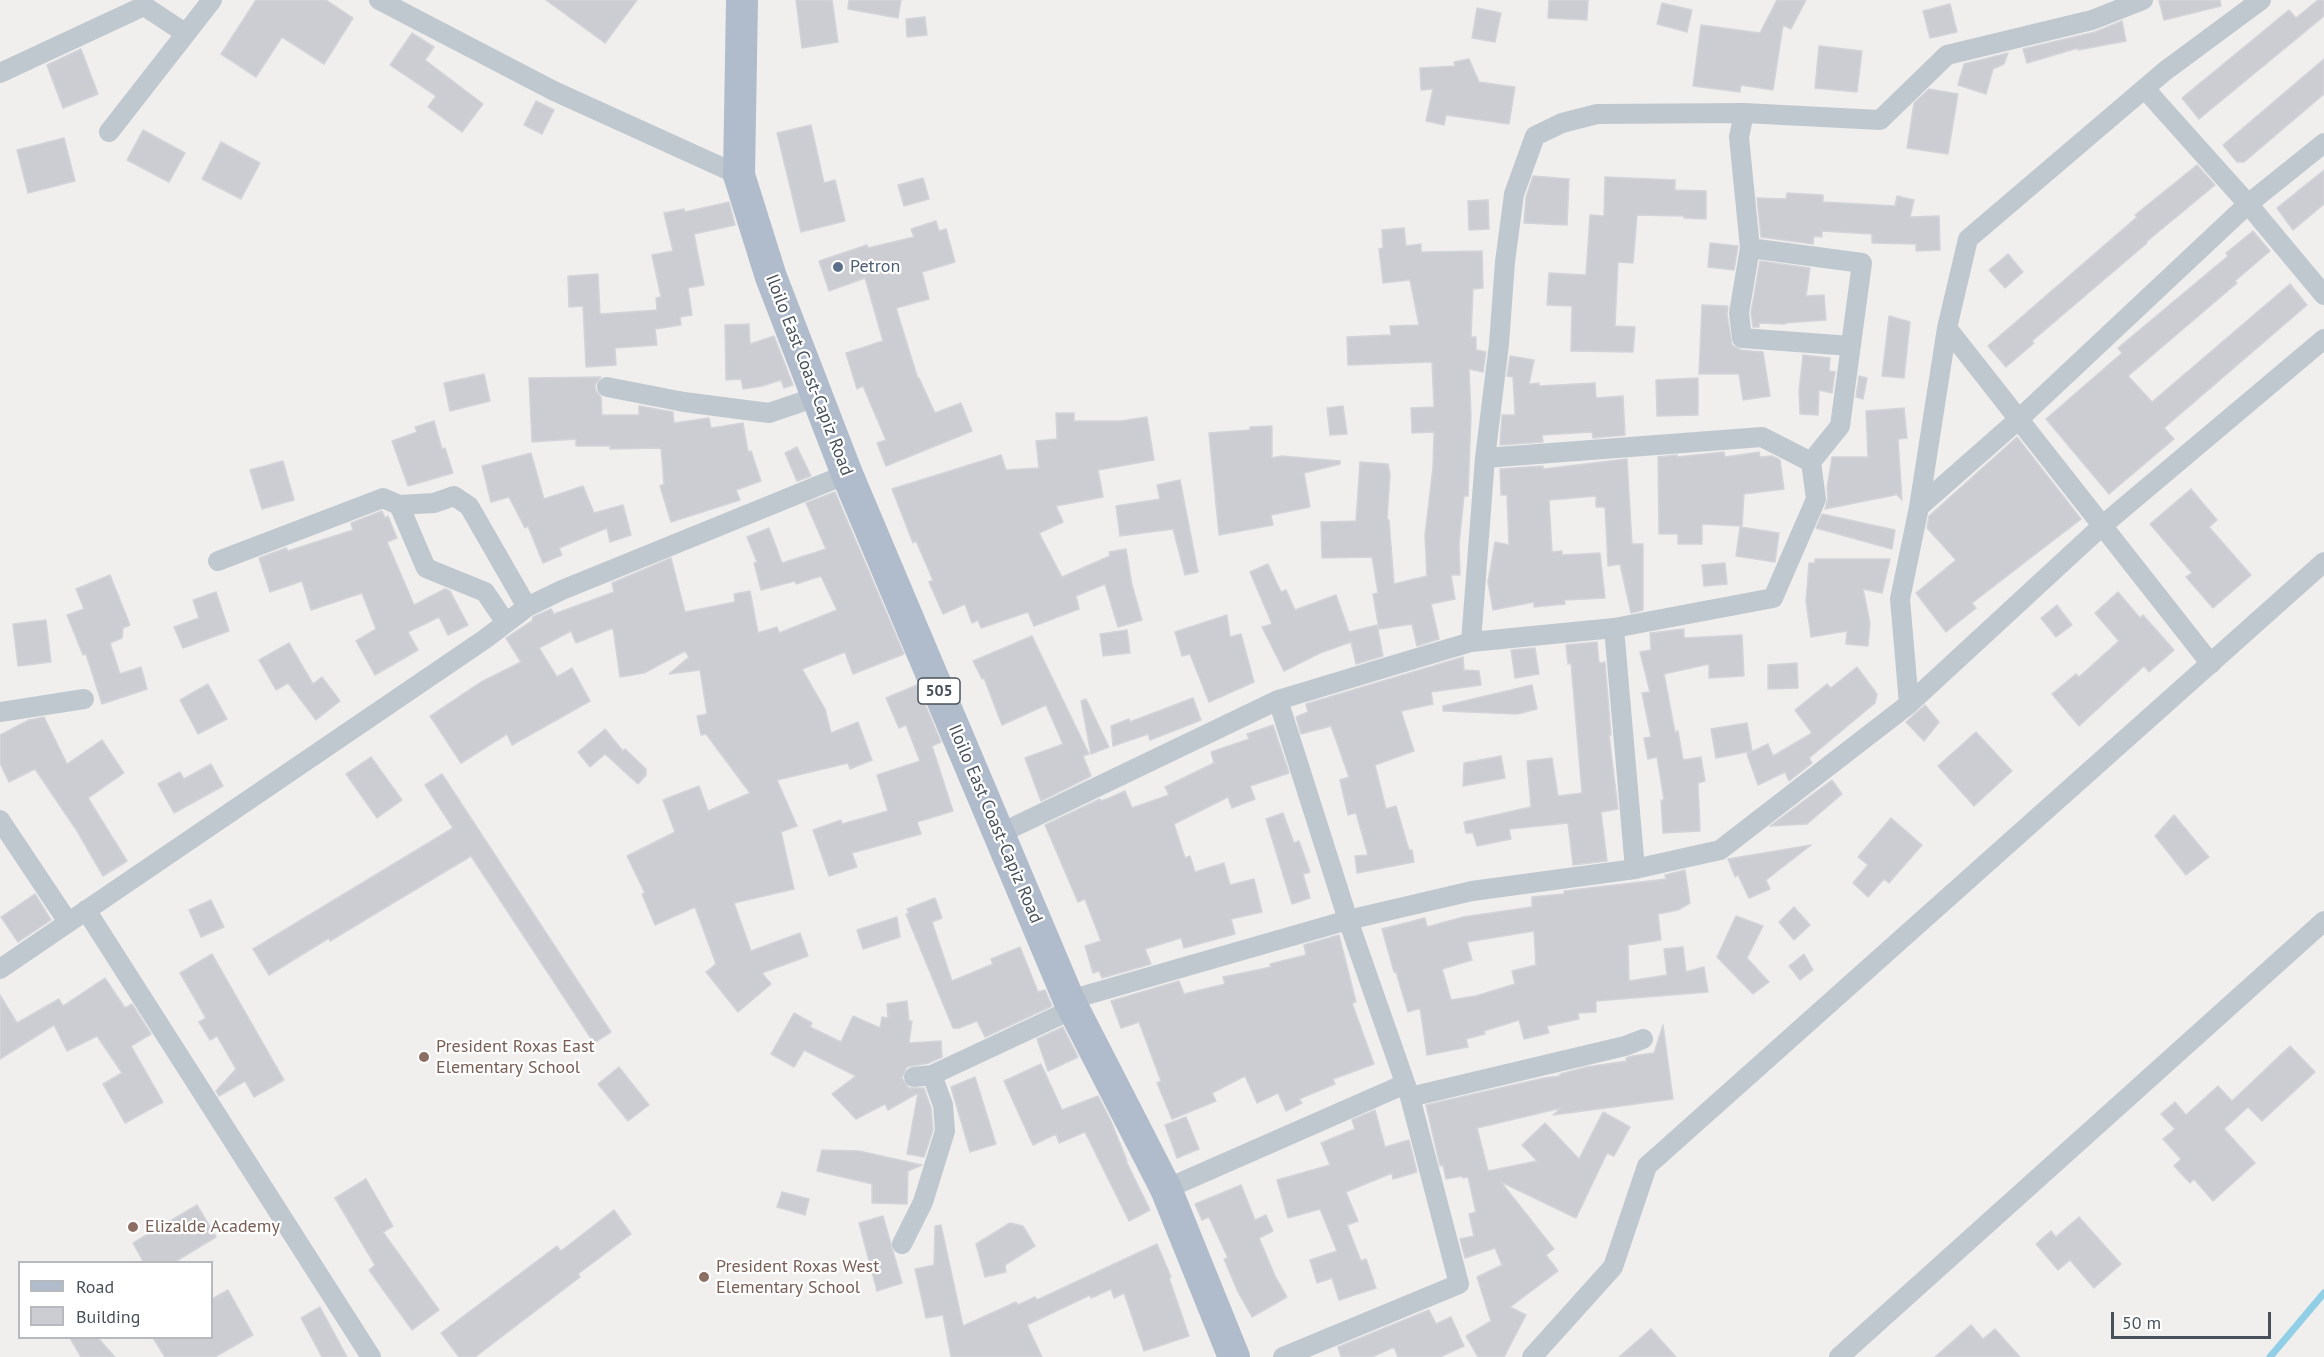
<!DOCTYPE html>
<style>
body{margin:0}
#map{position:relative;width:2324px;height:1357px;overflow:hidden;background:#f1efee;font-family:"PT Sans",sans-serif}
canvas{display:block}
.legend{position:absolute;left:18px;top:1261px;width:195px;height:78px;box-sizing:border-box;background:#fff;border:2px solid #b6b9bd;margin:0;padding:8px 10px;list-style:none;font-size:18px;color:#48515a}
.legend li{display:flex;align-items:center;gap:12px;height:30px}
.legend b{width:30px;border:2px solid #b6b9bd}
.scale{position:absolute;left:2111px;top:1312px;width:160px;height:27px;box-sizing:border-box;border:3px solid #48515a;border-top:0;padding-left:8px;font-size:18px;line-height:21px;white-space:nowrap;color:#48515a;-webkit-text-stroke:4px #fff;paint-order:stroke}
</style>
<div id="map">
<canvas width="2324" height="1357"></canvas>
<ul class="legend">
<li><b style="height:8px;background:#b0bccb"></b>Road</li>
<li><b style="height:16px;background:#cccdd3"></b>Building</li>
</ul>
<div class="scale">50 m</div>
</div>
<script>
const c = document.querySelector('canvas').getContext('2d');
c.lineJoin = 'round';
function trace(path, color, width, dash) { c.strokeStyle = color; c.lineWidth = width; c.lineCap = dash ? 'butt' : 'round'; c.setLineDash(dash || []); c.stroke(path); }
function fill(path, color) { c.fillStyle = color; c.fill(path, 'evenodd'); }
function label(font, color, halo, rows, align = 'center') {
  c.font = font + ' "PT Sans",sans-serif'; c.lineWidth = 4.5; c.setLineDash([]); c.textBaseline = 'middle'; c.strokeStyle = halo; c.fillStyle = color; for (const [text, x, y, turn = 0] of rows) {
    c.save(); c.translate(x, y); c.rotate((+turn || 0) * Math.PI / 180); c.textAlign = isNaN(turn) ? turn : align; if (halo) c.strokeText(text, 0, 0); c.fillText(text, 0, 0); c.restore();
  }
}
trace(new Path2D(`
 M2270,1357L2324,1293`), '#90cfe5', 7);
const building = new Path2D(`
 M256,0H326L353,18L324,64L282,37L256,77L221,54Z
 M546,0H637L605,43Z
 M796,0H832L838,42L802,48Z
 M849,0H901L898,18L848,9Z
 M1549,0H1588L1587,20L1548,18Z
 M1777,0H1806L1791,29L1783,25L1773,90L1741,85L1740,92L1693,86L1701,25L1760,33Z
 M2159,0H2220L2221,6L2164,20Z
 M2318,0H2324V16L2199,119L2182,98L2289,10L2296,18Z
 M1662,3L1692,10L1687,32L1657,24Z
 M1950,4L1957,32L1930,38L1923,11Z
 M1477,8L1501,13L1495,42L1472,38Z
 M925,17L927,35L907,37L906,19Z
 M2122,21L2126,41L2078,50V48L2027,63L2023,49L2095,32Z
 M412,33L434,47L425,60L483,104L462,132L428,107L436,96L390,65Z
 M1819,46L1862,51L1857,92L1815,88Z
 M81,49L98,94L63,108L47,65Z
 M2008,53L2004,64L1993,69L1986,94L1958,85L1964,64Z
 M1469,59L1479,82L1515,87L1509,124L1446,115L1444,125L1426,121L1433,89L1421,90L1420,68L1455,66L1454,62Z
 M2324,59V94L2244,162H2237L2223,145Z
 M1929,89L1958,94L1948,154L1907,148L1914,103Z
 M536,101L554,110L542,134L524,125Z
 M811,125L824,183L835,180L845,221L801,232L777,133Z
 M143,130L185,153L169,182L127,160Z
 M64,138L75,181L28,193L17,150Z
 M221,142L260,163L241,199L202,179Z
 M2197,165L2215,185L2146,242L2147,243L2032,341L2034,343L2006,367L1988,346L2137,217L2135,215Z
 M2324,170V204L2293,230L2277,208Z
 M1533,176L1569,179L1567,225L1524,223L1526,197Z
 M1605,177L1675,180V190L1706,191V219L1684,218V216L1637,215L1633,263L1618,262L1615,326L1635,327L1633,352L1571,351L1572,306L1547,305L1549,273L1586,275L1590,215L1604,216Z
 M923,178L929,199L904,206L898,185Z
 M1787,193L1823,195V202L1895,206L1897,196L1914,200L1910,217L1939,216L1940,250L1916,251V244L1872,243V234L1822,231V237L1814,236L1813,244L1761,237L1757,198L1786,199Z
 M1488,200L1489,229L1469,230L1468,201Z
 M729,202L735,225L694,234L704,285L688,288L692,315L680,317L681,325L655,329L657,345L615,348L616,365L586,367L583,306L569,307L568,276L598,274L600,314L657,310L656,298L661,297L652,255L673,251L664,213L684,209L685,212Z
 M936,221L939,231L946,229L955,262L922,272L929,299L896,308L918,379L919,378L935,413L961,403L972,431L886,466L877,443L886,440L863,386L857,389L846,353L883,341L865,278L829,291L819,261L867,245L868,248L914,237L911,229Z
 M1404,228L1406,246L1421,244V252L1482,251L1483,288L1473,289L1471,337H1476V350L1486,352L1483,372L1469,369L1471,416L1468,496H1464L1459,544L1460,575H1451L1455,599L1431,604L1439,639L1417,646L1412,624L1379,629L1373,594L1378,593L1372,557L1322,558L1321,522L1356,521L1360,462L1388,464L1390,475L1387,519L1389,520L1394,584L1427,576L1425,535L1433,467L1434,432L1412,433L1411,408L1434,407L1432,362L1348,365L1347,337L1391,335L1390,326L1419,325L1410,280L1383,283L1379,249L1383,248L1382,230Z
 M2253,231L2270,251L2235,281L2237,283L2128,376L2152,402L2290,284L2307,305L2164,428L2174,439L2109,494L2046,419L2122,353L2118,348L2228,256L2226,253Z
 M1710,243L1738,246L1734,270L1708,267Z
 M2008,254L2023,272L2005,288L1989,270Z
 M1760,261L1810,268L1806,296L1824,295L1826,320L1785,323V324L1759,323V327H1753L1751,313Z
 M1702,305L1728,306L1727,314L1732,345L1741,350L1763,352L1770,396L1743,400L1739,374H1699Z
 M1889,316L1910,322L1904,378L1882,376Z
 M749,324L750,344L774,336L793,385L784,388L781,380L762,386L743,389L741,379L726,380L725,325Z
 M1803,355L1830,358L1829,371L1835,372L1832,393L1819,390L1818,415L1800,414L1799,391Z
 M1510,356L1534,360L1529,384L1539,383V386L1595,383L1596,398L1623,396L1625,435L1593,438L1592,432L1542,435L1543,442L1500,445L1502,415H1515L1513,377L1507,376Z
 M484,374L490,401L450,411L444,383Z
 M1859,376L1867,378L1863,399L1856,397Z
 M601,377L595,385L596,391L601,397L602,415H639V406L673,412L674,423L709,418L711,428L743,423L748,452L751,451L761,481L736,490L740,500L671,522L660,486L664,484L661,448L610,449V446H576V439L532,442L529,378Z
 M1698,378V415L1657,416L1656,380Z
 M1343,406L1347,434L1330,435L1327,408Z
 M1904,408L1907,438L1898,439L1902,500L1895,493V495L1825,509L1828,498L1827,488L1832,457H1868L1866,411Z
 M1056,413H1074V421H1121L1147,417L1154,460L1098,470L1103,497L1056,506L1063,522L1039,533L1062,577L1110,556L1109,552L1126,549L1132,585L1142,620L1118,627L1105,584L1076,596L1079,609L1034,626L1028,612L981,628L978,620L972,623L965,604L943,614L929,582L933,580L916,541L913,543L892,489L1001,455L1006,470L1039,468L1036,441L1057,439Z
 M434,421L442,449L445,448L453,473L408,486L392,441L417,432L415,427Z
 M1272,426V458L1282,456L1340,461V464L1304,473L1310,507L1271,515L1273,525L1219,535L1209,433L1250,430V427Z
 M2017,437L2081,519L1972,603L1976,608L1946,632L1916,593L1956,560L1927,528L1929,516Z
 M797,447L811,476L797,481L785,453Z
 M1724,452L1725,457L1759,452L1760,457L1772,456L1780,460L1784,489L1744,494L1742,526L1702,524V544H1678V534H1659L1658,457L1677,455V457Z
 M531,453L544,499L583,486L594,513L623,505L631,535L610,542L607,528L559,548L562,555L543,563L528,526L525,528L509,497L491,502L482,466Z
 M1627,459L1632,544H1643V610L1631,613L1620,564L1608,566L1605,507H1596V496L1549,500L1552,552L1562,551V555L1600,553L1605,598L1564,600L1565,604L1534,607V602L1493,610L1488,582L1495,542L1509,545L1507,495H1501L1500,469L1543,466V469Z
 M283,461L294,500L262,509L250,470Z
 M1180,480L1198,572L1185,575L1173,529L1120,536L1116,506L1160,499L1157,485Z
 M2191,489L2217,520L2209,527L2251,575L2213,608L2186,577L2192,573L2150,524Z
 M835,492L904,654L853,674L845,652L802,669L825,709L831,733L858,722L872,760L850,769L848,763L777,780L797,826L781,832L794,889L734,903L751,951L800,933L808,956L762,973L771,984L738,1012L706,972L716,964L695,907L655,925L642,894L645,893L627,856L675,832L663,800L699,786L708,811L750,793L706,734L701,735L697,716L707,714L700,670L669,674L689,657L685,651L644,673L620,677L613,628L576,643L571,631L539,648L557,677L572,668L590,701L512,745L507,734L461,763L430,716L481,682L521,662L506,638L532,621L533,617L551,609L554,614L614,592L612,583L671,558L685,612L735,602L734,594L750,591L758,633L777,627L779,633L837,610L821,576L796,584L795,581L761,590L754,563L757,562L747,537L769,528L782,563L826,549L806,503Z
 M382,511L385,518L388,516L397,538L387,542L414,605L445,589L450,591L468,625L448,635L439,617L408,632L418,650L375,675L356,641L376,629L362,593L311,610L302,581L270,592L259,558L286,548L288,551L353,530L351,523Z
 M1822,514L1895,530L1892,549L1816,528Z
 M1740,527L1779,533L1775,562L1736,556Z
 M1815,559H1890L1882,593L1863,589L1870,623L1868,646L1846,644L1847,631L1811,637L1806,601L1809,563H1815Z
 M1725,563L1727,584L1704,586L1702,565Z
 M1268,564L1281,592L1286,590L1295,610L1336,595L1349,632L1377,625L1383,656L1356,664L1351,642L1320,653L1284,671L1262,627L1272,624L1250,572Z
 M110,575L130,625L123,628L122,638L110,643L120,674L141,667L147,689L102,704L86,654L83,655L67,615L84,609L76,589Z
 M216,592L229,631L183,648L174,627L199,618L193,600Z
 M2118,592L2140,618L2143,615L2174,650L2149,672L2144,666L2079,726L2052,694L2076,674L2079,677L2119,641L2095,613Z
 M2057,605L2072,625L2056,637L2041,618Z
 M1227,615L1230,637L1241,634L1254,682L1209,702L1190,654L1182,656L1175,632Z
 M46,620L51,662L18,666L13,624Z
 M1684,629V638L1742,635L1744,676L1709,678V664L1664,674L1675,732L1678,731L1683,760L1701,757L1705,781L1698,783L1700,831L1663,833L1661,800H1664L1657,757L1648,759L1644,738L1651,737L1642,693L1650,692L1640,652L1651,650L1650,633Z
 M1127,630L1130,653L1103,656L1100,634Z
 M1032,636L1089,754L1083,756L1091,776L1041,801L1025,758L1063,744L1046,705L1002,725L984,678L982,679L973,661Z
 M1597,642L1599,663L1605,662L1611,735H1609L1618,809L1601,812L1607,861L1573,865L1568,823L1509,829L1511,839L1477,846L1473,833H1466L1464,822L1531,807L1527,761L1552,758L1558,796L1582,793L1571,663L1568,664L1566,645Z
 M289,643L313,684L322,677L340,701L316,720L288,683L276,690L259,660Z
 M1535,648L1539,674L1515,678L1511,650Z
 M1463,657L1464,670L1479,671L1481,685L1431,692L1433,704L1401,711L1414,751L1375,765L1386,809L1396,806L1409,850H1412L1414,862L1357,873L1355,856L1368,855L1356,813L1348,815L1340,780L1349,777L1331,726L1301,734L1296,717L1308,712L1306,704Z
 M1797,663L1798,688L1768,689V665Z
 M1857,667L1877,694L1875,703L1809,758L1812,763L1789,781L1785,772L1758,785L1747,754L1768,744L1773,756L1812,733L1795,710L1827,684L1831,688Z
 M208,684L227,719L198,734L180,700Z
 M917,685L941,742L932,746L953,811L917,822L921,834L852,853L857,867L829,876L813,830L841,820L842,824L888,811L877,775L920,761L906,725L899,728L886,698Z
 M1532,685L1537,709L1517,714L1443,711V706Z
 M1193,698L1201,720L1150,740L1148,734L1113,746L1111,726L1129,719L1130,722Z
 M1086,699L1109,747L1091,754L1081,701Z
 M1925,705L1939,722L1924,741L1906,722Z
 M44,717L67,764L102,740L124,773L88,798L127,861L103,876L77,831L35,769L9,782L0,763V735L29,720Z
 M1747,723L1752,751L1716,758L1711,729Z
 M1273,725L1289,773L1250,786L1255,799L1232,808L1228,797L1174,824L1185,858L1190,856L1195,872L1224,863L1230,885L1254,879L1262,912L1231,919L1235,934L1184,948L1181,938L1145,949L1151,964L1102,978L1099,971L1093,973L1085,946L1101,941L1085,899L1078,902L1045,825L1100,799V801L1107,799L1125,791L1132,808L1169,795L1165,787L1214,763L1211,752L1249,739L1247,734Z
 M605,729L623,751L625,749L646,769V775L638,784L605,754L590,767L578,752Z
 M1976,732L2012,771L1974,806L1938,766Z
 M1501,756L1505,778L1463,786L1464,763Z
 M371,757L402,800L377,818L346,774Z
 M211,764L223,786L174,813L158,784L180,772L184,779Z
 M442,774L611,1032L594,1043L471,856L330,941L329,938L269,975L253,949L453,828L425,785Z
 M1832,780L1842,794L1807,824L1770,826Z
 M1283,813L1294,843L1299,841L1310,872L1303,874L1310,898L1292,904L1266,819Z
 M2174,815L2209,857L2186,875L2155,836Z
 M1891,818L1922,845L1889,883L1884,879L1868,897L1853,883L1868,865L1858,857Z
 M1811,845L1766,880L1770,889L1749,898L1738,875L1735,877L1728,859Z
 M1685,870L1690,903L1678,910L1658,914L1661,940L1628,945L1629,981L1667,975L1664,949L1683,947L1686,972L1704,967L1708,992L1596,1001V1012L1578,1013L1579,1019L1547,1026L1549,1033L1524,1039L1519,1020L1484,1031L1485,1034L1466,1039L1468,1047L1427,1055L1420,1008L1408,1012L1396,972H1394L1382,929L1425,918L1427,927L1463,917L1532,907V897L1564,894V891L1666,879L1665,875ZM1534,931L1536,965L1512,971L1515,984L1476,996L1451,1000L1442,969L1472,960L1467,942Z
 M35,894L51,920L18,942L1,917Z
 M935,898L942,918L932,922L952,981L993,964L991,959L1020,947L1038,992L1045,990L1052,1006L985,1037L977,1021L959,1028H953L906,914L909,913L907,909Z
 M211,900L224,927L201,937L189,910Z
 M1794,907L1810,925L1794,940L1779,922Z
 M1736,916L1763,926L1747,958L1769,982L1753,994L1717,957Z
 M897,917L900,937L863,949L857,930Z
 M1339,935L1356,1002L1352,1003L1374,1064L1333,1079L1335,1084L1299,1099L1302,1103L1286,1111L1278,1093L1257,1103L1245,1076L1212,1093L1216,1101L1172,1119L1157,1083L1161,1081L1139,1022L1121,1028L1111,1001L1179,981L1184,994L1225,984L1223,977L1271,967L1270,964L1306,955L1304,945Z
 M212,954L284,1080L254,1097L245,1081L219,1096L216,1091L236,1069L217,1036L210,1040L199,1022L206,1018L180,973Z
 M1804,954L1813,970L1800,980L1789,966Z
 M105,978L125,1008L132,1004L151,1034L131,1046L163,1102L125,1123L103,1084L122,1073L97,1036L67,1051L54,1025L0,1059V995L17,1023L59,999L63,1006Z
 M907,1001L909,1021H912L909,1043L941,1041L942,1057L929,1063L907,1067L902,1078L909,1088H924L931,1108L933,1130L924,1157L907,1154L918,1093L888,1110L885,1104L856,1119L832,1094L856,1076L804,1050L794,1067L771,1054L794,1013L812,1023L810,1027L841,1042L853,1016L880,1028L882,1017L888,1018L887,1004Z
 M1663,1025L1673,1099L1553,1115L1561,1108L1477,1128L1488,1171L1537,1161L1522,1145L1545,1123L1579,1159L1603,1112L1630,1127L1614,1156L1607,1153L1576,1218L1501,1182L1554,1249L1546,1255L1558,1271L1510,1307L1526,1315L1504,1357H1478L1466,1336L1491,1321L1477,1277L1502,1265L1495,1248L1465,1258L1460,1239L1474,1236L1469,1214L1476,1212L1468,1177L1463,1178L1462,1176L1446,1179L1443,1165L1440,1166L1426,1105L1544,1078L1560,1076V1074L1587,1067L1627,1061L1626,1058L1632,1056L1654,1053Z
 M1063,1027L1078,1057L1048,1071L1037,1039Z
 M2290,1046L2315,1072L2262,1121L2248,1107L2224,1129L2255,1163L2213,1201L2194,1179L2190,1183L2174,1166L2181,1159L2163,1139L2175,1129L2161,1114L2175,1102L2186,1115L2218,1086L2232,1101Z
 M1041,1064L1062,1110L1098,1096L1110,1119L1127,1161H1126L1150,1210L1129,1221L1085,1132L1059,1143L1056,1134L1033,1145L1004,1081Z
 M619,1067L649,1105L628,1121L598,1084Z
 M975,1077L996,1144L970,1152L951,1087Z
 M1375,1110L1385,1147L1409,1140L1417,1172L1393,1179L1392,1173L1346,1192L1358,1221L1347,1225L1361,1261L1366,1259L1376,1288L1339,1300L1332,1278L1317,1283L1310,1260L1337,1251L1320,1209L1288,1218L1277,1180L1330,1165L1321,1143L1355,1129L1352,1120Z
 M1186,1117L1199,1149L1177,1158L1165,1125Z
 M822,1150L859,1151L922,1165L908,1171L907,1204L872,1203V1184L817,1171Z
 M366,1179L393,1226L383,1232L439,1310L412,1330L369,1270L375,1265L335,1198Z
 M1241,1185L1255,1220L1266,1215L1273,1231L1259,1238L1275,1276L1287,1297L1252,1317L1238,1292L1224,1259L1228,1258L1209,1217L1202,1220L1195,1204Z
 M782,1192L809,1199L805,1215L777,1207Z
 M197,1205L216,1237L173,1263H144L133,1243Z
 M614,1210L631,1234L578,1274L580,1277L475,1357H459L441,1333L557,1246L561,1251Z
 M883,1216L902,1283L877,1291L859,1223Z
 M2079,1217L2121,1264L2094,1288L2070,1260L2058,1270L2036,1244L2051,1231L2056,1237Z
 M1010,1223L1023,1226L1035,1246L1005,1265L1006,1272L985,1277L976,1244Z
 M941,1225L963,1326L1016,1302L1018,1305L1035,1297L1037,1300L1157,1244L1171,1277L1169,1278L1189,1336L1144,1351L1124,1293L1114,1298L1111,1289L1091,1298L1090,1295L1027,1325L1042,1357H951L943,1315L926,1318L915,1269L934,1265L935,1226Z
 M228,1290L253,1335L215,1357H165L153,1338H212V1299Z
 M320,1307L347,1357H322L301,1318Z
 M1429,1310L1436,1324L1451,1317L1464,1346L1440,1357H1398L1394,1347L1372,1357H1341L1338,1347Z
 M1971,1325L1983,1339L1995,1329L2020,1357H1935Z
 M1651,1329L1676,1357H1619Z
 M70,1338H98L115,1357H81Z`);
fill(building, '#cccdd3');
trace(building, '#d3d4d9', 1.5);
trace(new Path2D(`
 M379,0L554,91L739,175
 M0,73L144,6L185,33
 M2145,89L2248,204L2324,295
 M1744,113L1739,137L1750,248L1739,313L1742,338L1851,346
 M109,132L212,0
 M1947,328L2211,664
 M607,387L684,402L769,413L816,397
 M1485,458L1762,437L1811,462
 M1919,507L1947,328L1968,239L2165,71L2261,0
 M218,561L383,498L399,505
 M506,623L485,592L426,568L399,505L434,503L454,496L469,506L527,607
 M1614,628L1635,869
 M1471,642L1485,458L1499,344L1505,262L1514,194L1535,136L1562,123L1597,114L1744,113L1880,120L1947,55L2092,20L2143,0
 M1278,700L1348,920L1410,1097L1459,1284L1283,1357
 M1909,704L1900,599L1919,507L2019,419L2248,204L2324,143
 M0,712L84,699
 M0,820L68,922
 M999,834L1278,700L1394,665L1471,642L1614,628L1773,598L1816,499L1811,462L1840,426L1862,263L1750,248
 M86,910L371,1357
 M0,969L485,639L527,607L562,590L847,474
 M1069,1000L1348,920L1472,891L1635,869L1720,850L1909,704L2103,525L2324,339
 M914,1077L932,1075L1073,1009
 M1410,1097L1625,1046L1643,1039
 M1166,1189L1405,1084
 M902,1244L923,1202L945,1131L943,1105L932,1075
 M1532,1357L1613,1267L1647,1166L2324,562
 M1839,1357L2324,921`), '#c0c8cf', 20);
trace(new Path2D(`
 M742,0L739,175L771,277L847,474L1069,1000L1166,1189L1234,1357`), '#b0bccb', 32);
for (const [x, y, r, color] of [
 [838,267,6,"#5c6f8a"],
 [424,1057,6,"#8d6e63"],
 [133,1227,6,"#8d6e63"],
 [704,1277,6,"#8d6e63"]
]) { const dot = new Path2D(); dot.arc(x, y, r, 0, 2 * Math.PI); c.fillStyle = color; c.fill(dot); trace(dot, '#fff', 2); }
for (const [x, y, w] of [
 [939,691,42]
]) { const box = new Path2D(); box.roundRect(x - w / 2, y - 13, w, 26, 4.5); c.fillStyle = '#fff'; c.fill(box); trace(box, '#48515a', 1.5); }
label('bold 16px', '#48515a', null, [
 ["505",939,691]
]);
label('18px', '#4e5e75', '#fff', [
 ["Petron",850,267]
], 'left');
label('18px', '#48515a', '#fff', [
 ["Iloilo East Coast-Capiz Road",809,375,69],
 ["Iloilo East Coast-Capiz Road",995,824,67]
]);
label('18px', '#785e54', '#fff', [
 ["President Roxas East",436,1047],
 ["Elementary School",436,1068],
 ["Elizalde Academy",145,1227],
 ["President Roxas West",716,1267],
 ["Elementary School",716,1288]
], 'left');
</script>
